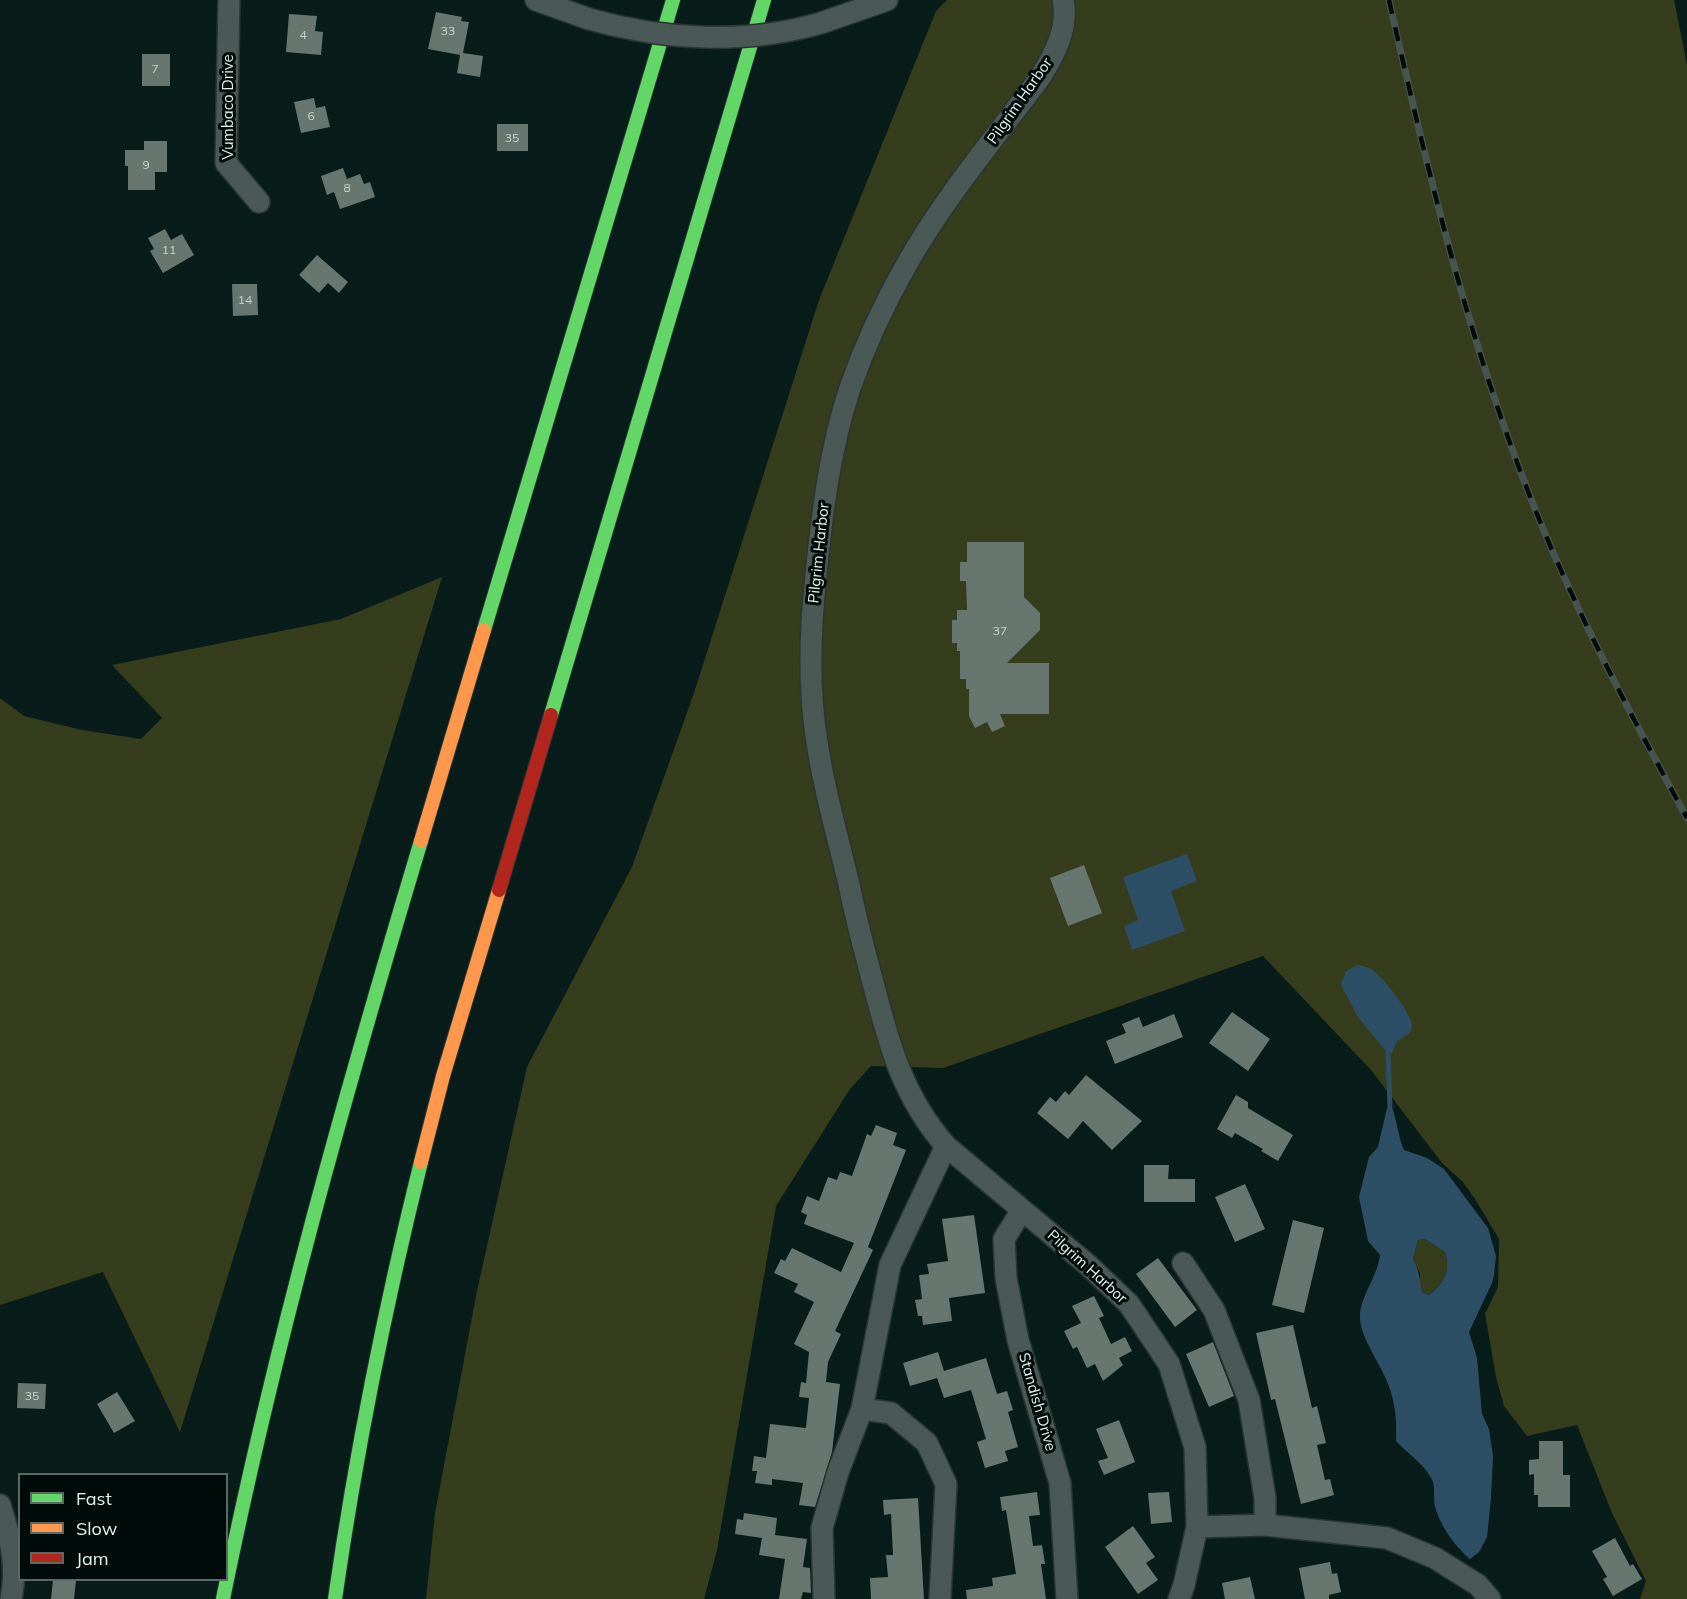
<!DOCTYPE html>
<style>
body{margin:0}
#map{position:relative;width:1687px;height:1599px;overflow:hidden;background:#081d19;font-family:Mulish,sans-serif}
canvas{display:block}
.legend{position:absolute;left:18px;top:1473px;width:210px;height:108px;box-sizing:border-box;background:#010b09;border:2px solid #5b6965;margin:0;padding:8px 10px;list-style:none;font-size:18px;color:#e1f5f0}
.legend li{display:flex;align-items:center;gap:12px;height:30px}
.legend b{width:30px;border:2px solid #5b6965}
</style>
<div id="map">
<canvas width="1687" height="1599"></canvas>
<ul class="legend">
<li><b style="height:8px;background:#63d668"></b>Fast</li>
<li><b style="height:8px;background:#ff974d"></b>Slow</li>
<li><b style="height:8px;background:#b3261e"></b>Jam</li>
</ul>
</div>
<script>
const c = document.querySelector('canvas').getContext('2d');
c.lineJoin = 'round';
function fill(path, color) { c.fillStyle = color; c.fill(path, 'evenodd'); }
function trace(path, color, width, dash) { c.strokeStyle = color; c.lineWidth = width; c.lineCap = dash ? 'butt' : 'round'; c.setLineDash(dash || []); c.stroke(path); }
function label(font, color, halo, rows, align = 'center') {
  c.font = font + ' Mulish,sans-serif'; c.lineWidth = 6; c.setLineDash([]); c.textBaseline = 'middle'; c.strokeStyle = halo; c.fillStyle = color; for (const [text, x, y, turn = 0] of rows) {
    c.save(); c.translate(x, y); c.rotate((+turn || 0) * Math.PI / 180); c.textAlign = isNaN(turn) ? turn : align; if (halo) c.strokeText(text, 0, 0); c.fillText(text, 0, 0); c.restore();
  }
}
fill(new Path2D(`
 M947,0H1674L1687,65V1599H1640L1646,1581L1612,1513L1577,1425L1527,1436L1504,1406L1496,1377L1485,1314L1498,1287L1499,1239L1477,1202L1463,1182L1442,1163L1371,1070L1263,956L943,1068L871,1066L850,1089L776,1206L717,1550L704,1599H426L435,1513L477,1291L527,1067L632,867L694,693L819,300L936,11Z
 M442,577L180,1432L103,1272L0,1305V698L24,716L82,730L141,739L162,718L112,665L341,619Z
 M1425,1239L1445,1252C1451,1272 1444,1282 1429,1295L1423,1293L1420,1282V1273L1413,1259L1418,1240Z`), '#353d1c');
fill(new Path2D(`
 M1187,854L1197,881L1171,891L1185,931L1132,950L1124,926L1138,920L1123,877Z
 M1358,965C1365,966 1370,968 1375,972C1385,980 1413,1015 1412,1027C1411,1035 1403,1036 1399,1040C1395,1043 1394,1049 1392,1053L1388,1054L1358,1017L1341,985L1346,971Z
 M1392,1107C1397,1121 1398,1136 1404,1150L1427,1158L1444,1169L1488,1228L1496,1256L1494,1275L1492,1283L1469,1332L1477,1358L1482,1414L1489,1429L1493,1456L1491,1498L1487,1537L1479,1552L1470,1559C1456,1548 1439,1524 1435,1506C1433,1498 1435,1489 1433,1482C1427,1466 1408,1454 1396,1441C1397,1418 1395,1398 1385,1377C1378,1360 1360,1336 1360,1317C1360,1296 1378,1276 1380,1255L1368,1241L1359,1197L1369,1157L1378,1147L1387,1108ZM1425,1239L1445,1252C1451,1271 1444,1283 1429,1295L1423,1293C1419,1281 1420,1270 1413,1259L1418,1240Z`), '#2d4f66');
trace(new Path2D(`
 M1388,1054L1390,1107`), '#2d4f66', 5);
fill(new Path2D(`
 M436,12L462,17L461,21L469,22L463,53L483,56L480,77L457,73L460,55L428,49Z
 M289,14L317,16L315,31L323,32L321,55L286,52Z
 M142,54H170V86H142Z
 M314,98L316,108L325,106L330,127L301,133L294,102Z
 M497,124H528V151H497Z
 M144,141H167V172H155V190H128V166H125V150H144Z
 M343,168L347,179L360,174L364,184L370,182L375,197L340,209L334,192L327,195L321,176Z
 M165,229L171,240L182,234L194,255L163,273L150,251L154,249L148,238Z
 M317,255L348,282L339,293L328,283L319,293L299,275Z
 M232,284H257L258,315L233,316Z
 M967,542H1024V597L1040,613V630L1007,663H1049V714H1000L1005,726L992,732L987,722L975,728L969,716V689H966V679H960V651H957V643H952V620H957V610H967L966,581H960V562H967Z
 M1084,865L1102,913L1068,926L1050,878Z
 M1232,1012L1270,1039L1248,1071L1209,1043Z
 M1174,1014L1183,1037L1115,1064L1106,1041L1126,1033L1122,1024L1139,1017L1143,1027Z
 M1086,1075L1142,1121L1112,1150L1083,1121L1068,1139L1037,1113L1050,1097L1056,1102L1065,1091L1069,1095Z
 M1236,1095L1248,1102V1108L1293,1135L1278,1161L1261,1151L1263,1149L1235,1133L1232,1138L1217,1129Z
 M876,1125L897,1133L893,1145L906,1150L868,1247L873,1250L835,1331L841,1334L828,1362L826,1382L840,1384L832,1452L815,1507L799,1505L803,1483L772,1479V1485L755,1483L757,1471H752L754,1456L766,1458L770,1424L806,1428L809,1398L799,1397L801,1382L806,1383L809,1352L794,1344L814,1302L794,1292L798,1284L774,1273L781,1259L785,1261L792,1248L841,1272L854,1243L804,1224L807,1215L801,1212L807,1196L819,1201L828,1177L837,1180L840,1172L852,1176L867,1134L871,1136Z
 M1144,1165H1169L1168,1179H1195V1202H1144Z
 M1245,1184L1265,1229L1235,1242L1215,1197Z
 M974,1215L985,1293L949,1298L952,1321L923,1325L922,1316H918L915,1300L922,1299L919,1275L929,1274L927,1264L948,1261L942,1219Z
 M1293,1220L1324,1228L1304,1313L1272,1305Z
 M1158,1258L1197,1310L1175,1327L1136,1274Z
 M1094,1296L1104,1316L1099,1318L1111,1344L1125,1337L1132,1351L1119,1358L1123,1365L1103,1381L1095,1364L1087,1368L1077,1347L1073,1349L1064,1331L1081,1323L1072,1306Z
 M1293,1325L1312,1408L1317,1406L1326,1443L1317,1445L1325,1480L1330,1479L1334,1495L1301,1504L1275,1399L1271,1400L1256,1333Z
 M1213,1342L1234,1396L1209,1407L1186,1354Z
 M938,1352L944,1371L986,1358L997,1394L1007,1391L1013,1410L1008,1412L1018,1447L1005,1451L1008,1461L985,1468L977,1442L986,1439L971,1390L944,1398L937,1378L910,1386L903,1363Z
 M18,1383L46,1384L45,1409L17,1408Z
 M117,1392L135,1421L114,1433L97,1404Z
 M1119,1420L1135,1462L1104,1475L1098,1461L1108,1458L1096,1429Z
 M1539,1441H1563V1475H1570V1507H1538V1495H1534V1474L1529,1475V1460L1539,1459Z
 M1037,1492L1040,1515L1029,1516L1033,1546L1042,1545L1045,1564H1041L1046,1599H967L966,1590L993,1586L992,1578L1016,1574L1006,1510L1002,1511L1000,1497Z
 M1169,1492L1172,1522L1151,1524L1148,1493Z
 M918,1498L924,1599H871L870,1578L888,1577L886,1555H893L891,1514L884,1515L883,1500Z
 M744,1513L777,1518L775,1535L807,1539L803,1567L810,1568L811,1593L803,1592L801,1599H779L785,1559L759,1555L762,1538L735,1534L737,1519L743,1520Z
 M1133,1526L1155,1557L1146,1563L1158,1580L1138,1594L1105,1547Z
 M1615,1538L1630,1566L1633,1564L1642,1579L1613,1596L1603,1579L1607,1577L1592,1551Z
 M1330,1562L1332,1574L1337,1573L1341,1592L1329,1595V1599H1305L1299,1568Z
 M1250,1577L1255,1599H1225L1222,1583Z
 M53,1580H76L74,1599H51Z`), '#67776f');
const street = new Path2D(`
 M229,0L226,163L259,202
 M536,0L589,19
 M1063,0C1069,28 1054,56 1039,79C994,139 945,197 908,262C885,302 865,345 850,388C830,448 822,513 816,575C810,630 808,688 817,742C824,792 839,840 850,889C856,919 864,949 872,979C888,1041 902,1096 946,1146L1088,1265L1129,1304L1169,1364L1195,1447L1197,1527L1184,1585L1179,1599
 M821,23L887,0
 M1022,1210L1004,1239L1006,1278L1018,1340L1060,1483L1067,1599
 M1183,1263L1214,1310L1249,1400L1265,1498V1525
 M862,1409L891,1413L927,1443L946,1484L940,1599
 M0,1505C10,1537 18,1565 11,1599
 M1197,1527L1265,1525L1387,1538L1435,1558L1478,1585L1490,1599
 M824,1599L822,1528L838,1472L862,1409L890,1265L946,1146`);
const fast = new Path2D(`
 M484,630L673,0
 M551,715L764,0
 M223,1599C275,1342 346,1091 421,841
 M335,1599C356,1452 385,1307 421,1162`);
const slow = new Path2D(`
 M421,841L484,630
 M421,1162L443,1076L499,890`);
const jam = new Path2D(`
 M499,890L551,715`);
trace(street, '#293633', 24);
trace(fast, '#293633', 16);
trace(slow, '#293633', 16);
trace(jam, '#293633', 16);
trace(street, '#4b5956', 21);
trace(fast, '#63d668', 14);
trace(slow, '#ff974d', 14);
trace(jam, '#b3261e', 14);
const rail = new Path2D(`
 M1389,0C1428,174 1470,348 1537,514C1579,618 1633,719 1687,818`);
trace(rail, '#445552', 7);
trace(rail, '#010b09', 4.5, [14]);
const streetBridge = new Path2D(`
 M589,19C664,40 745,45 821,23`);
trace(streetBridge, '#293633', 24, []);
trace(streetBridge, '#4b5956', 21);
label('12px', '#c2d6d0', null, [
 ["33",448,31],
 ["4",303,35],
 ["7",155,69],
 ["6",311,116],
 ["35",512,138],
 ["9",146,165],
 ["8",347,188],
 ["11",169,250],
 ["14",245,300],
 ["37",1000,631],
 ["35",32,1396]
]);
label('15px', '#e1f5f0', '#010b09', [
 ["Pilgrim Harbor",1020,101,-55],
 ["Vumbaco Drive",228,107,-90],
 ["Pilgrim Harbor",819,553,-84],
 ["Pilgrim Harbor",1087,1267,42],
 ["Standish Drive",1037,1402,74]
]);
</script>
